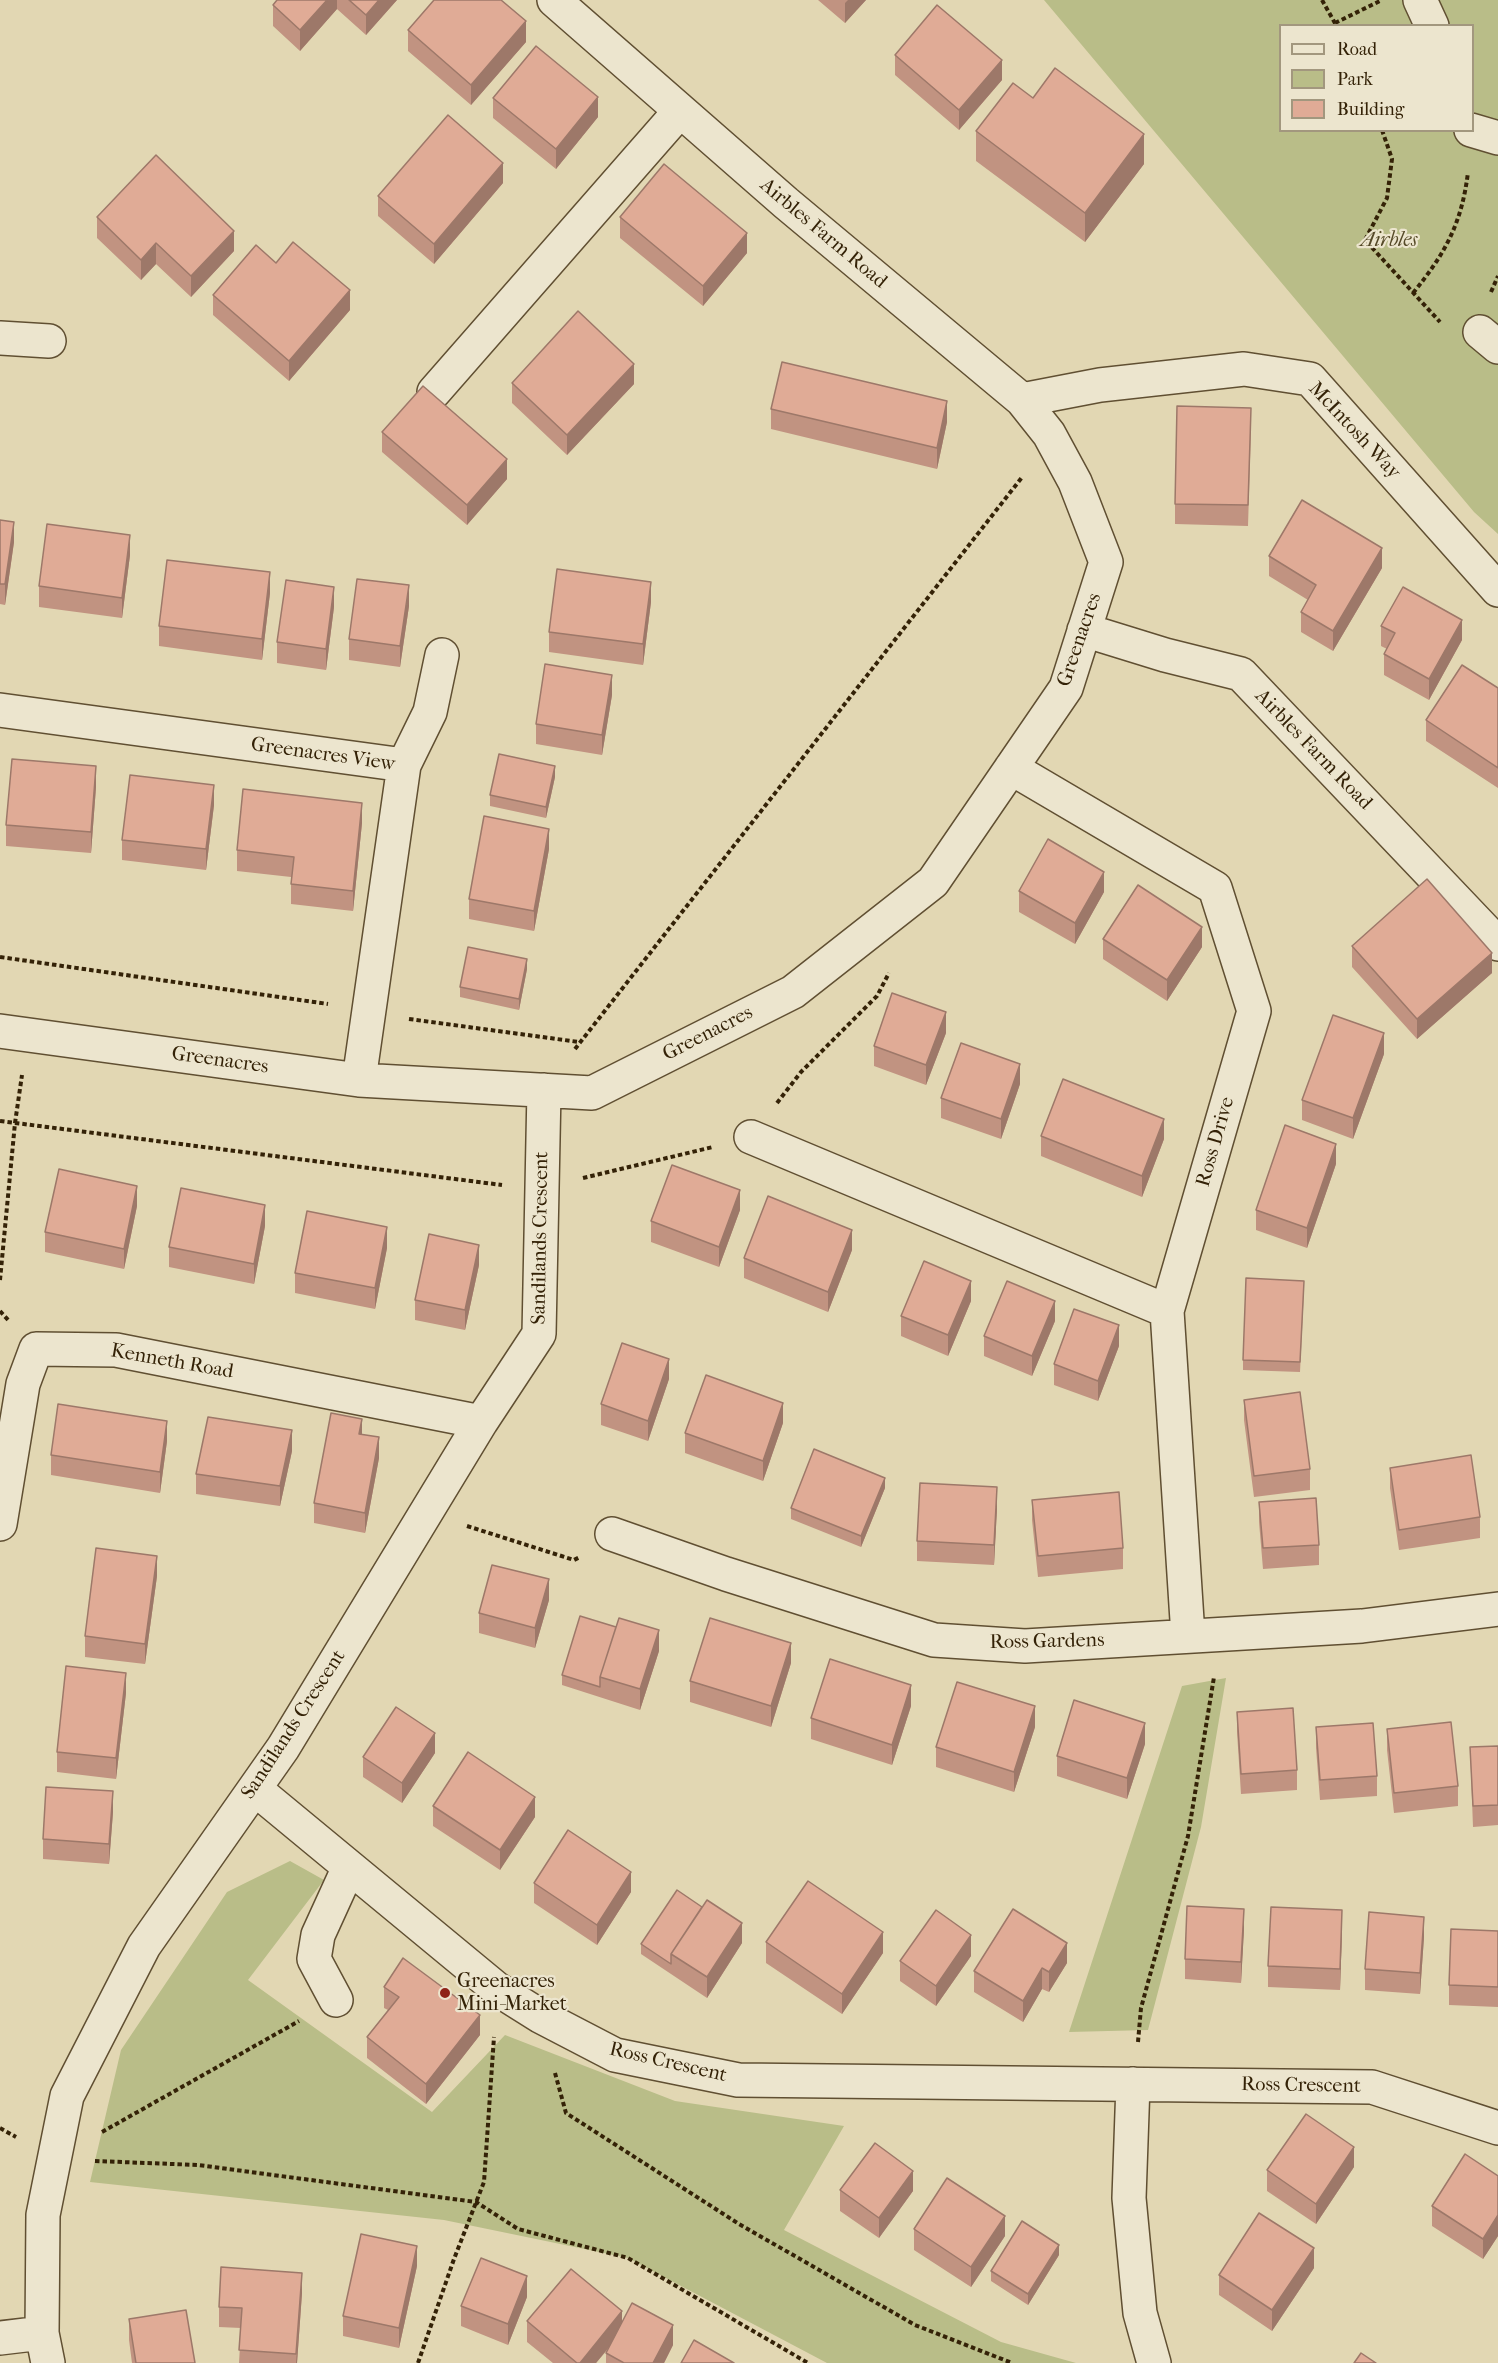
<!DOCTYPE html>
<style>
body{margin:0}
#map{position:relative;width:1498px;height:2363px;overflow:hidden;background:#e2d7b3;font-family:"IM FELL French Canon",serif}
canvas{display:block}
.legend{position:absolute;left:1279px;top:24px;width:195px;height:108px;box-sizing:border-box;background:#ece5ce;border:2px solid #a2977e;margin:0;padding:8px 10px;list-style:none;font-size:18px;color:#342207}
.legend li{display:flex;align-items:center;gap:12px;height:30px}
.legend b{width:30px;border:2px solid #a2977e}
</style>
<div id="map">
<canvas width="1498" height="2363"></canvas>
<ul class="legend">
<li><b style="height:8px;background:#ece5ce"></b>Road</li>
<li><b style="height:16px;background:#b9bd88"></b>Park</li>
<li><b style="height:16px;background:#e0ab96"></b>Building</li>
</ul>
</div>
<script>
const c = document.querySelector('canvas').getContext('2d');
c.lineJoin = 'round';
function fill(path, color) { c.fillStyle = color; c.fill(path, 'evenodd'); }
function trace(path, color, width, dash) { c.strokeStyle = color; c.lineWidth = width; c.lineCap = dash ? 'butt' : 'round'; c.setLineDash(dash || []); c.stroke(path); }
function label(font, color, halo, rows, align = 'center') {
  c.font = font + ' "IM FELL French Canon",serif'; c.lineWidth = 4.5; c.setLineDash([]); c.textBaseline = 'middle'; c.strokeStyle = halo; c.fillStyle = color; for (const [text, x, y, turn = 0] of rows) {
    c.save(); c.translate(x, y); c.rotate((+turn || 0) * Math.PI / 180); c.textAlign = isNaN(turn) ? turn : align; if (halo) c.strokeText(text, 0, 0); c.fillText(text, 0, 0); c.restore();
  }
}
fill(new Path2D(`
 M1044,0H1498V534L1474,512ZM1280,26H1472V130H1280Z
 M1226,1678L1201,1827L1148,2030L1069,2032L1182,1686Z
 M290,1861L324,1880L248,1980L432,2112L505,2035L675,2101L844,2126L784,2230L1001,2342L1076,2363H827L628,2258L444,2220L90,2182L121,2050L227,1892Z`), '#b9bd88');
const minor = new Path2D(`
 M1420,0L1432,26
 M1471,130L1498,138
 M1480,332L1498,347
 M0,338L49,341
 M434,392L680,111
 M1022,400L1100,385L1244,369L1310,379L1498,590
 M1084,630L1165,655L1241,674L1498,944
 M0,710L404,765L359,1080
 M404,765L430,712L442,655
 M1011,768L1215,888L1254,1011L1167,1311L1188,1636
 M0,1031L359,1080L592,1093L793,992L933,882L1066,688L1106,562L1075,482L1049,434L1022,400L786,203L554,0
 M751,1137L1167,1311
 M0,1524L23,1384L36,1349L116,1350L481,1422
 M612,1534L726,1574L934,1640L1025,1646L1362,1626L1498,1609
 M255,1789L497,1989L540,2016L615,2055L738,2080L1372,2087L1498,2128
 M336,2000L314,1959L318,1935L349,1867
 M1133,2084L1129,2198L1140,2313L1154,2363
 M0,2338L42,2333
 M48,2363L42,2333L43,2215L67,2096L144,1946L283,1748L481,1422L539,1334L544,1090`);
trace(minor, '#604f32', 36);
trace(new Path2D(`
 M1322,0L1336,25
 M1335,23L1380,1
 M1382,130L1392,159L1387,198L1365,240L1440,322
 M1491,292L1498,276
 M1413,293C1445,254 1462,223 1468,172
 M0,957L328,1004
 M409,1019L579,1042
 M575,1049L1023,476
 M777,1103L801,1072L877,996L889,973
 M0,1121L502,1185
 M583,1178L713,1147
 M0,1280L15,1123L22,1075
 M0,1311L9,1321
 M467,1526L574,1560L580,1557
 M1138,2042L1141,2008L1188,1836L1214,1677
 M555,2073L566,2113L739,2224L915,2325L1012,2363
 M0,2128L16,2137
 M102,2132L299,2021
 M95,2161L198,2165L476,2202L518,2229L628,2258L808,2363
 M418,2363L454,2259L484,2182L494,2037`), '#342207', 4, [4.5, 3]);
trace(minor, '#ece5ce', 33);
fill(new Path2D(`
 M277,0H397L366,35L337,9L300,51L273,26V5Z
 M818,0H866L845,23Z
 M408,30L526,42L471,105L408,51Z
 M895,55L1002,80L959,130L895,75Z
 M493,98L598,117L556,169L493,118Z
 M976,131L1144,164L1085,242L976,161Z
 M503,183L434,264L378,216V196Z
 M97,217L234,251L191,297L156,264L141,280L97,238Z
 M620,217L747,253L703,306L620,238Z
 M276,263L350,310L289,381L213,315V295Z
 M512,383L634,384L567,455L512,403Z
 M771,409L947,422L937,469L771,429Z
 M1251,428L1248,526L1175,524V504Z
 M382,432L507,479L467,525L382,452Z
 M0,520L14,542L5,605L0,604Z
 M130,555L122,618L39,607V586Z
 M1269,556L1382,568L1333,651L1301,632V612L1308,600L1269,576Z
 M270,593L262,660L159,646V626Z
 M651,602L643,665L549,652V632Z
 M409,606L400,667L349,660V639Z
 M334,607L326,670L277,663V642Z
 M1381,626L1462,640L1429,700L1384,675V654L1387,649L1381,646Z
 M1498,688V788L1426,741V720Z
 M612,695L602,755L536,744V724Z
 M555,777L546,818L490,806V795Z
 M96,787L91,853L6,846V825Z
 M214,805L206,870L122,860V840Z
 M362,823L353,911L291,904V877L237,871V850Z
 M549,849L534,931L469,919V899Z
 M1019,891L1104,892L1075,944L1019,912Z
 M1103,939L1202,947L1167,1001L1103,959Z
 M1352,946L1492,973L1417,1039L1352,967Z
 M527,969L519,1010L460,997V987Z
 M946,1033L926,1085L874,1066V1046Z
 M1384,1054L1353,1139L1302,1120V1100Z
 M1020,1084L1001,1139L941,1118V1098Z
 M1041,1136L1164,1139L1142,1197L1041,1156Z
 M1336,1164L1307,1248L1256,1230V1210Z
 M137,1206L124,1269L45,1252V1232Z
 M740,1210L719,1267L651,1242V1221Z
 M265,1226L254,1284L169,1267V1247Z
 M387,1248L375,1309L295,1293V1273Z
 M852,1250L828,1312L744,1278V1258Z
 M479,1265L465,1330L415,1320V1300Z
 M1304,1291L1300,1372L1243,1370V1360Z
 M971,1301L948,1356L901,1336V1316Z
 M1055,1321L1032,1376L984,1356V1336Z
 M1119,1346L1098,1401L1054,1385V1364Z
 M669,1379L648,1441L601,1425V1404Z
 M1244,1400L1310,1469V1490L1254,1497L1244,1420Z
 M783,1423L763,1481L685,1453V1433Z
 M362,1434L379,1458L365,1533L314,1523V1503Z
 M167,1441L160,1493L51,1475V1455Z
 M292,1451L280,1506L196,1494V1474Z
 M1390,1468L1480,1517V1538L1399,1550L1390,1488Z
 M885,1488L861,1547L791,1519V1508Z
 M1032,1500L1123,1548V1569L1038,1577L1032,1520Z
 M1259,1502L1319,1545V1565L1263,1569L1259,1522Z
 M997,1508L994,1565L917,1561V1541Z
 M157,1576L145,1664L85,1657V1636Z
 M549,1600L535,1648L479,1633V1613Z
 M659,1651L640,1710L562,1685V1675Z
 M791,1663L771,1727L690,1702V1681Z
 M126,1693L116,1779L57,1772V1752Z
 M911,1706L892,1765L811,1739V1718Z
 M1237,1712L1297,1770V1790L1241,1794L1237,1732Z
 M1035,1727L1014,1792L936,1767V1747Z
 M1316,1727L1377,1776V1796L1320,1800L1316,1748Z
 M1387,1729L1458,1786V1806L1394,1813L1387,1750Z
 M1145,1744L1127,1799L1057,1776V1756Z
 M1498,1746V1825L1473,1827L1470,1747Z
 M435,1753L402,1803L363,1777V1757Z
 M433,1806L535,1817L500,1870L433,1826Z
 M113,1812L109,1864L43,1859V1839Z
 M534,1883L631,1892L597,1945L534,1903Z
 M1244,1929L1241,1983L1185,1979V1959Z
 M1342,1930L1340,1990L1268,1987V1966Z
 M1498,1931V2007L1449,2005V1985Z
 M1424,1937L1420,1994L1365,1990V1969Z
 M766,1942L883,1953L842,2014L766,1963Z
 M742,1943L707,1998L641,1954V1944Z
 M971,1956L936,2006L900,1981V1961Z
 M1067,1963L1049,1992L1042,1989L1023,2022L974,1992V1971Z
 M384,1987L480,2035L426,2104L367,2058V2037L388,2010L384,2008Z
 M1354,2167L1316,2224L1267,2191V2170Z
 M1498,2176V2236L1483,2259L1432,2226V2206Z
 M840,2190L913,2191L879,2238L840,2211Z
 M914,2229L1005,2236L971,2287L914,2250Z
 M1059,2255L1028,2305L991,2281V2271Z
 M417,2266L399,2348L343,2336V2316Z
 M1314,2268L1272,2331L1219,2295V2275Z
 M302,2293L297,2363H239L241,2328L219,2327V2307Z
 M527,2297L508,2345L461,2326V2306Z
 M129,2319L195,2363H132L129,2340Z
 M527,2321L622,2322L673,2345L664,2363H606V2353L609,2348L596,2363H553L527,2342Z`), '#c19381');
fill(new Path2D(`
 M327,0H337V9L300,51V30Z
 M379,0H397L366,35V15Z
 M848,0H866L845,23V3Z
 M526,21V42L471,105V85Z
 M1002,60V80L959,130V110Z
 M598,97V117L556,169V149Z
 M1144,134V164L1085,242V213Z
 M503,163V183L434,264V244Z
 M234,231V251L191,297V276Z
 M747,233V253L703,306V286Z
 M156,243V264L141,280V260Z
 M350,290V310L289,381V361Z
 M634,364V384L567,455V435Z
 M947,401V422L937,469V448Z
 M507,459V479L467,525V505Z
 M14,522V542L5,605V584Z
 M130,535V555L122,618V598Z
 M1382,548V568L1333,651V631Z
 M270,572V593L262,660V639Z
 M651,582V602L643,665V644Z
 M409,585V606L400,667V646Z
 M334,587V607L326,670V649Z
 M1462,620V640L1429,700V679Z
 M612,675V695L602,755V735Z
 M96,766V787L91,853V832Z
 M555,766V777L546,818V807Z
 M214,785V805L206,870V849Z
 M362,803V823L353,911V891Z
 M549,829V849L534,931V911Z
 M1104,872V892L1075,944V923Z
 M1202,927V947L1167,1001V980Z
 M1492,953V973L1417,1039V1019Z
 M527,959V969L519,1010V999Z
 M946,1012V1033L926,1085V1065Z
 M1384,1033V1054L1353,1139V1118Z
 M1020,1064V1084L1001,1139V1119Z
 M1164,1119V1139L1142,1197V1176Z
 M1336,1144V1164L1307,1248V1228Z
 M137,1186V1206L124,1269V1249Z
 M740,1190V1210L719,1267V1247Z
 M265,1205V1226L254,1284V1264Z
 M387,1227V1248L375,1309V1288Z
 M852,1230V1250L828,1312V1292Z
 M479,1245V1265L465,1330V1310Z
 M971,1281V1301L948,1356V1335Z
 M1055,1301V1321L1032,1376V1356Z
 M1119,1325V1346L1098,1401V1381Z
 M669,1359V1379L648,1441V1421Z
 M783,1403V1423L763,1481V1461Z
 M362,1419V1439L359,1434Z
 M167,1421V1441L160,1493V1472Z
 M292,1430V1451L280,1506V1486Z
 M379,1437V1458L365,1533V1513Z
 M885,1478V1488L861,1547V1536Z
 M997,1487V1508L994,1565V1545Z
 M157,1556V1576L145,1664V1644Z
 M549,1579V1600L535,1648V1628Z
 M659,1630V1651L640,1710V1689Z
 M791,1643V1663L771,1727V1706Z
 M126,1673V1693L116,1779V1758Z
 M911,1685V1706L892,1765V1745Z
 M1035,1706V1727L1014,1792V1772Z
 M1145,1723V1744L1127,1799V1778Z
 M435,1733V1753L402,1803V1783Z
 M113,1791V1812L109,1864V1844Z
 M535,1797V1817L500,1870V1850Z
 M631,1872V1892L597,1945V1925Z
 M1244,1909V1929L1241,1983V1962Z
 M1342,1910V1930L1340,1990V1969Z
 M1424,1917V1937L1420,1994V1973Z
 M742,1923V1943L707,1998V1977Z
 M883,1932V1953L842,2014V1994Z
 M971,1935V1956L936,2006V1986Z
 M1067,1943V1963L1049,1992V1972Z
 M1042,1968V1989L1023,2022V2001Z
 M480,2015V2035L426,2104V2084Z
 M1354,2147V2167L1316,2224V2204Z
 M913,2171V2191L879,2238V2218Z
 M1498,2215V2236L1483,2259V2239Z
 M1005,2216V2236L971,2287V2267Z
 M1059,2245V2255L1028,2305V2294Z
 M417,2246V2266L399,2348V2328Z
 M1314,2248V2268L1272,2331V2310Z
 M302,2273V2293L297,2363H296Z
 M527,2276V2297L508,2345V2324Z
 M622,2311V2331L596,2363H580Z
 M673,2325V2345L664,2363H653Z`), '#9d7869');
const building = new Path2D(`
 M277,0H327L300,30L273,5Z
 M349,0H379L366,15Z
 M434,0H501L526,21L471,85L408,30Z
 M937,5L1002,60L959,110L895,55Z
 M536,46L598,97L556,149L493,98Z
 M1055,68L1144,134L1085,213L976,131L1013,83L1033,98Z
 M448,115L503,163L434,244L378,196Z
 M156,155L234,231L191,276L156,243L141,260L97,217Z
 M664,164L747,233L703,286L620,217Z
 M293,242L350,290L289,361L213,295L256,245L276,263Z
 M578,311L634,364L567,435L512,383Z
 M782,362L947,401L937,448L771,409Z
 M423,386L507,459L467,505L382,432Z
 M1177,406L1251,408L1248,505L1175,504Z
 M1302,500L1382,548L1333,631L1301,612L1316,585L1269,556Z
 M0,520L14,522L5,584H0Z
 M47,524L130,535L122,598L39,586Z
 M167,560L270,572L262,639L159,626Z
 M557,569L651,582L643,644L549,632Z
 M357,579L409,585L400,646L349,639Z
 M286,580L334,587L326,649L277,642Z
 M1403,587L1462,620L1429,679L1384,654L1395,633L1381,626Z
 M545,664L612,675L602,735L536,724Z
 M1462,665L1498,688V768L1426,720Z
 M499,754L555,766L546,807L490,795Z
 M12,759L96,766L91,832L6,825Z
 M130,775L214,785L206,849L122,840Z
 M243,789L362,803L353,891L291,884L294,857L237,850Z
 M484,816L549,829L534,911L469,899Z
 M1048,839L1104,872L1075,923L1019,891Z
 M1427,879L1492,953L1417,1019L1352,946Z
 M1138,885L1202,927L1167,980L1103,939Z
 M468,947L527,959L519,999L460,987Z
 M892,993L946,1012L926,1065L874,1046Z
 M1333,1015L1384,1033L1353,1118L1302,1100Z
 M961,1043L1020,1064L1001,1119L941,1098Z
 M1063,1079L1164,1119L1142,1176L1041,1136Z
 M1285,1125L1336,1144L1307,1228L1256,1210Z
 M672,1165L740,1190L719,1247L651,1221Z
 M59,1169L137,1186L124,1249L45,1232Z
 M181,1188L265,1205L254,1264L169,1247Z
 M768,1196L852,1230L828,1292L744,1258Z
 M307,1211L387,1227L375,1288L295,1273Z
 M429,1234L479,1245L465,1310L415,1300Z
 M924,1261L971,1281L948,1335L901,1316Z
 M1246,1278L1304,1281L1300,1362L1243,1360Z
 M1007,1281L1055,1301L1032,1356L984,1336Z
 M1074,1309L1119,1325L1098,1381L1054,1364Z
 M622,1343L669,1359L648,1421L601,1404Z
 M706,1375L783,1403L763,1461L685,1433Z
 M1300,1392L1310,1469L1254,1476L1244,1400Z
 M58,1404L167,1421L160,1472L51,1455Z
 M331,1413L362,1419L359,1434L379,1437L365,1513L314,1503Z
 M208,1417L292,1430L280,1486L196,1474Z
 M814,1449L885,1478L861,1536L791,1508Z
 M1471,1455L1480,1517L1399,1530L1390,1468Z
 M920,1483L997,1487L994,1545L917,1541Z
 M1119,1492L1123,1548L1038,1556L1032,1500Z
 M1316,1498L1319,1545L1263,1548L1259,1502Z
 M96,1548L157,1556L145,1644L85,1636Z
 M492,1565L549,1579L535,1628L479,1613Z
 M580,1616L616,1627L600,1677V1687L562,1675Z
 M619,1618L659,1630L640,1689L600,1677Z
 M710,1618L791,1643L771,1706L690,1681Z
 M830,1659L911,1685L892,1745L811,1718Z
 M66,1666L126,1673L116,1758L57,1752Z
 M957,1682L1035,1706L1014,1772L936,1747Z
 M1074,1700L1145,1723L1127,1778L1057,1756Z
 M396,1707L435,1733L402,1783L363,1757Z
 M1293,1708L1297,1770L1241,1774L1237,1712Z
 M1451,1722L1458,1786L1394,1793L1387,1729Z
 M1373,1723L1377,1776L1320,1780L1316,1727Z
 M1498,1746V1805L1473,1806L1470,1747Z
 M468,1752L535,1797L500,1850L433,1806Z
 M46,1787L113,1791L109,1844L43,1839Z
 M568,1830L631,1872L597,1925L534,1883Z
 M808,1881L883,1932L842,1994L766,1942Z
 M677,1890L702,1907L671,1954V1964L641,1944Z
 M707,1900L742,1923L707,1977L671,1954Z
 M1187,1906L1244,1909L1241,1962L1185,1959Z
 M1271,1907L1342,1910L1340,1969L1268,1966Z
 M1013,1909L1067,1943L1049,1972L1042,1968L1023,2001L974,1971Z
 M936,1910L971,1935L936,1986L900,1961Z
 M1369,1912L1424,1917L1420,1973L1365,1969Z
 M1451,1929L1498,1931V1987L1449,1985Z
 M403,1958L480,2015L426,2084L367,2037L399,1997L384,1987Z
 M1306,2114L1354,2147L1316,2204L1267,2170Z
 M875,2143L913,2171L879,2218L840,2190Z
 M1465,2154L1498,2176V2215L1483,2239L1432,2206Z
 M947,2178L1005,2216L971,2267L914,2229Z
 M1259,2213L1314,2248L1272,2310L1219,2275Z
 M1022,2221L1059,2245L1028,2294L991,2271Z
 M361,2234L417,2246L399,2328L343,2316Z
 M481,2258L527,2276L508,2324L461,2306Z
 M221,2267L302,2273L296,2354L239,2350L242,2308L219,2307Z
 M571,2269L622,2311L580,2363H577L527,2321Z
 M632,2303L673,2325L653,2363H624L606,2353Z
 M186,2310L195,2363H136L129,2319Z
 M694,2340L734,2363H681Z
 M1361,2353L1376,2363H1354Z`);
fill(building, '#e0ab96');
trace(building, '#9d7869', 1.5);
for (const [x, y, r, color] of [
 [445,1993,6,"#8f2418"]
]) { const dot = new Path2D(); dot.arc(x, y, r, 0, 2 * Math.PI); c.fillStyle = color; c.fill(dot); trace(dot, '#ece5ce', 2); }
label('20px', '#342207', '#ece5ce', [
 ["Airbles Farm Road",823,234,40],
 ["McIntosh Way",1354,431,47],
 ["Greenacres",1080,640,-71],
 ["Airbles Farm Road",1313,750,46],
 ["Greenacres View",323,755,8],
 ["Greenacres",708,1034,-27],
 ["Greenacres",220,1061,8],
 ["Ross Drive",1216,1142,-74],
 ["Sandilands Crescent",541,1238,-89],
 ["Kenneth Road",172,1362,10],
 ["Ross Gardens",1047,1642,-1],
 ["Sandilands Crescent",294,1725,-57],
 ["Ross Crescent",668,2063,13],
 ["Ross Crescent",1301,2086,1]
]);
label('italic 20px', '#554927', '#ece5ce', [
 ["Airbles",1389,241]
]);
label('20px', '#342207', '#ece5ce', [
 ["Greenacres",457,1982],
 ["Mini-Market",457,2005]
], 'left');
</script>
